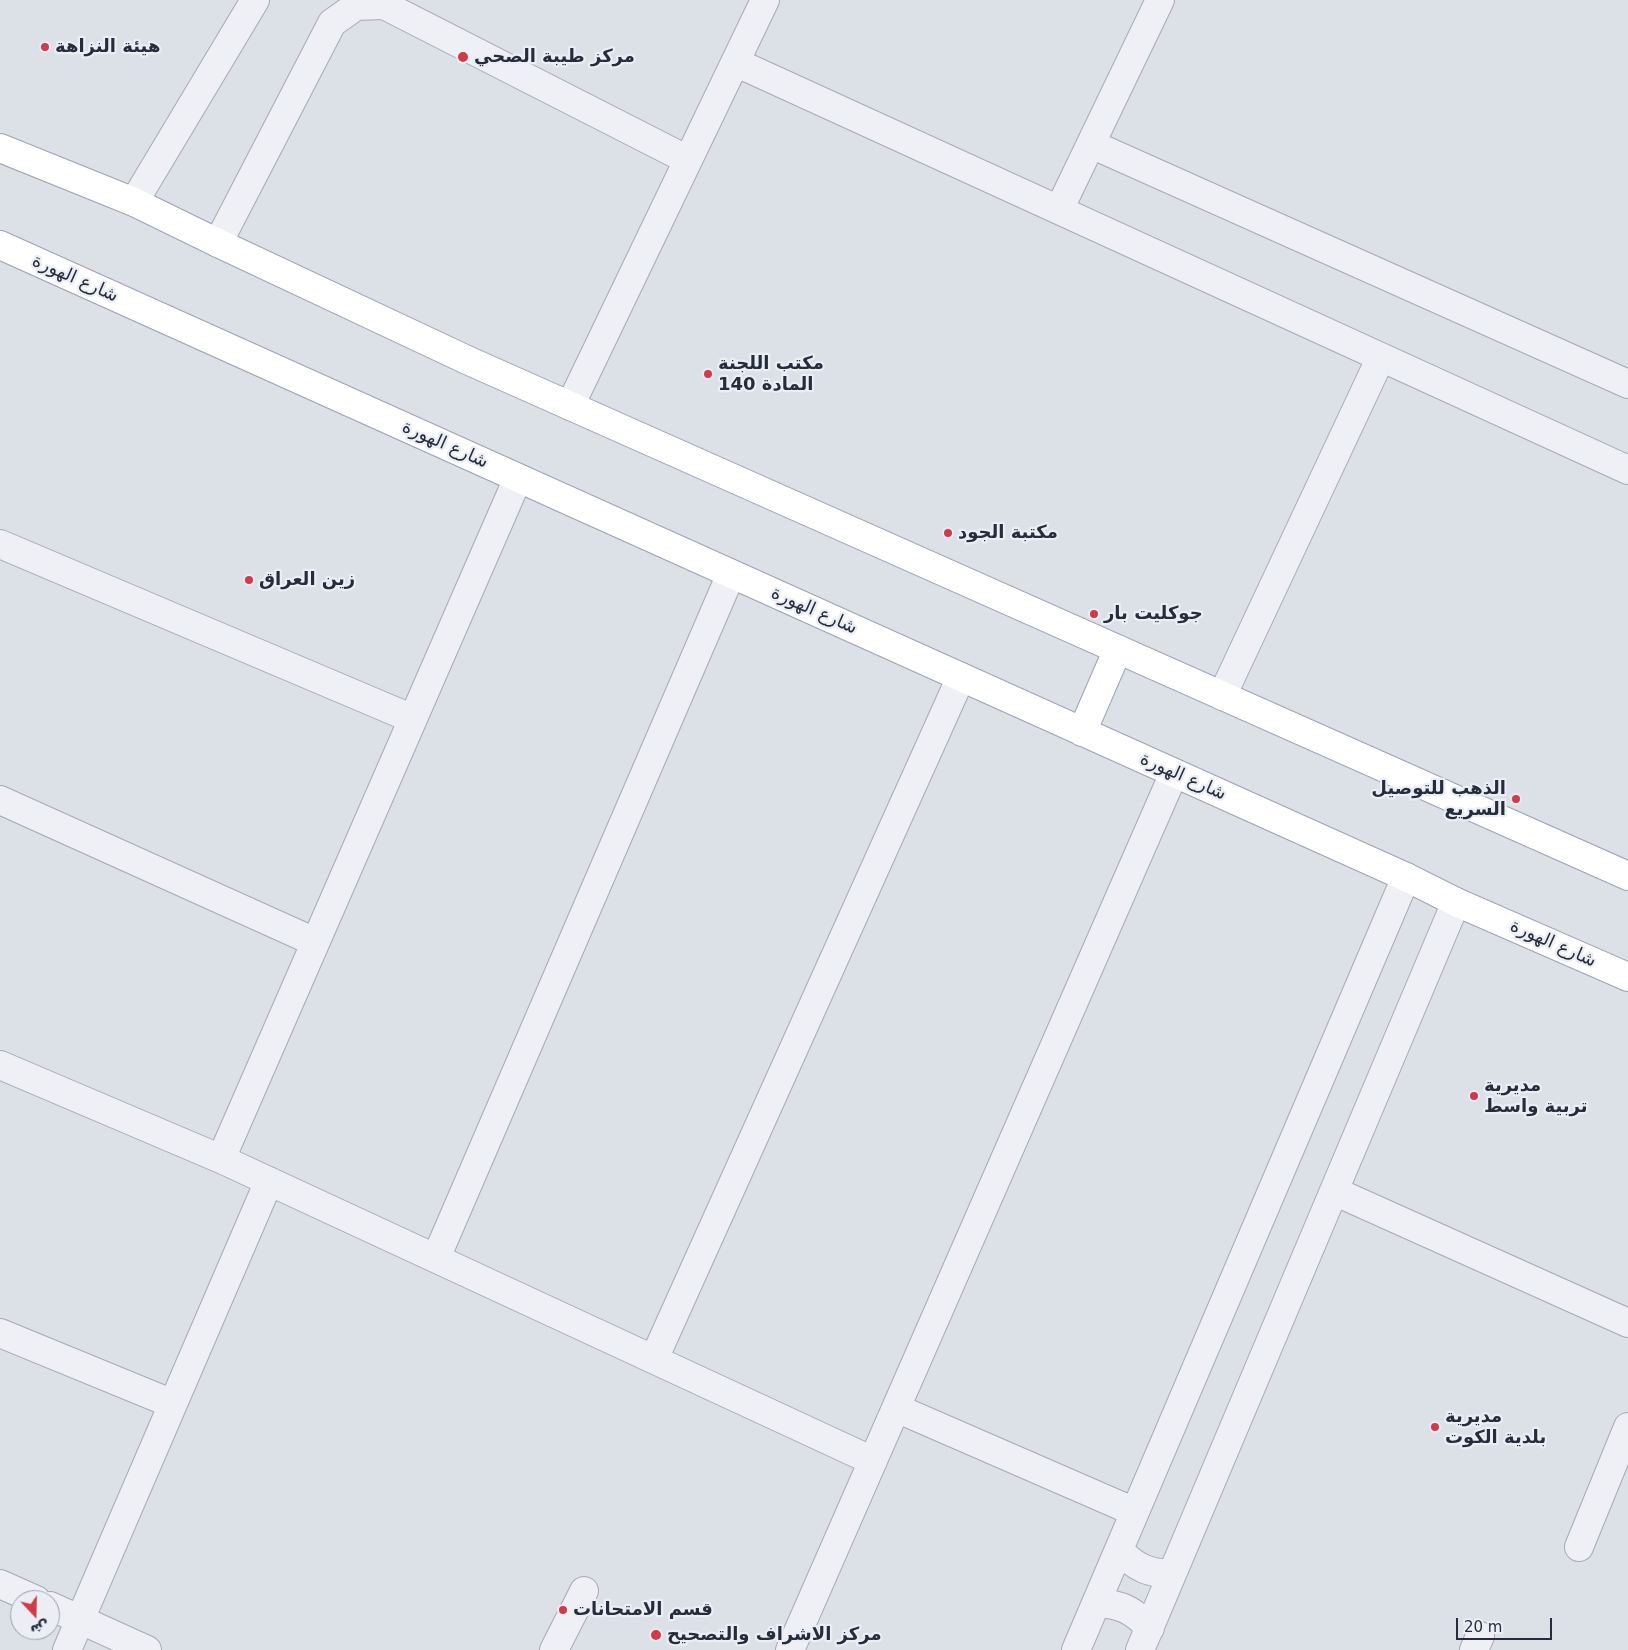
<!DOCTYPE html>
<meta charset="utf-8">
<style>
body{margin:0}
#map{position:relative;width:1628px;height:1650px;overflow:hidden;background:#dce0e7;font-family:"DejaVu Sans","Noto Sans Arabic",sans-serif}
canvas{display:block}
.north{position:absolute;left:10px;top:1590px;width:50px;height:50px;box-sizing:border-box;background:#ebeef4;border:1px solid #9ca1ab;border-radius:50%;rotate:159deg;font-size:14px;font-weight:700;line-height:20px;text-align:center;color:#252d3d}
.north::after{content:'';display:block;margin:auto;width:18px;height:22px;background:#d23a49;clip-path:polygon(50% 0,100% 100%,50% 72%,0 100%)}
.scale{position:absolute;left:1456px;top:1618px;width:96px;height:22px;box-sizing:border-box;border:2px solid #252d3d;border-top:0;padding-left:6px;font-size:15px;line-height:18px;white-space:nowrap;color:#252d3d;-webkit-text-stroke:4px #ebeef4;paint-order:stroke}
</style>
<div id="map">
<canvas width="1628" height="1650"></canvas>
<div class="north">ش</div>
<div class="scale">20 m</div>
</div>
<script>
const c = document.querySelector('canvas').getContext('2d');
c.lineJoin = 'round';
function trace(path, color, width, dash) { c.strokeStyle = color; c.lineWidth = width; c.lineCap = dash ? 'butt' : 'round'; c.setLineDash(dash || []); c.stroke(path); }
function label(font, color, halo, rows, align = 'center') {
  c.font = font + ' "DejaVu Sans","Noto Sans Arabic",sans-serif'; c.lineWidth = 4.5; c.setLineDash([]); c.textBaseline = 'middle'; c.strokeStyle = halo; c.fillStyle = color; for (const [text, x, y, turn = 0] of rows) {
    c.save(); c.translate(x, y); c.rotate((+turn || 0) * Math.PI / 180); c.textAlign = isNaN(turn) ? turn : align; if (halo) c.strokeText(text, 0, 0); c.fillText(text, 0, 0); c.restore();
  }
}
const minor = new Path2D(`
 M735,62L1628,470
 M1091,144L1628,384
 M134,202L255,0
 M1059,210L1160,0
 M218,243L332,23L356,6L384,5L688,160
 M570,406L765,0
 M0,544L413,719
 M1222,696L1381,357
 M0,800L315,942
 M0,1065L221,1159L873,1461
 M221,1159L518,478
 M1334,1191L1628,1323
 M436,1258L731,574
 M0,1333L173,1404
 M654,1359L961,677
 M896,1408L1135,1512
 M1579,1547L1628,1427
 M1119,1550C1136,1568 1148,1573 1172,1574
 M0,1584L36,1600
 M1096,1603C1121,1604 1133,1610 1150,1628
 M50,1606L147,1650
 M67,1650L269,1181
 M554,1650L584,1591
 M790,1650L1174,773
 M1076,1650L1406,877
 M1140,1650L1456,902
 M1474,1650L1480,1636`);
const major = new Path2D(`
 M0,148L134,202L218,243L467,360L1628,876
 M0,245L1406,877L1456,902L1628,977
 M1082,732L1118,649`);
trace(minor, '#a5aab4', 30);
trace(major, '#9ba3b3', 30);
trace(minor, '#eff0f5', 28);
trace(major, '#fff', 28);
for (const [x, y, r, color] of [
 [45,47,5,"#d23a49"],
 [463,57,6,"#d23a49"],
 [708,374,5,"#d23a49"],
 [948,533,5,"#d23a49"],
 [249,580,5,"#d23a49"],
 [1094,614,5,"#d23a49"],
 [1516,799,5,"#d23a49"],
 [1474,1096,5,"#d23a49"],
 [1435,1427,5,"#d23a49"],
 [563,1610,5,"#d23a49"],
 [656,1635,6,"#d23a49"]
]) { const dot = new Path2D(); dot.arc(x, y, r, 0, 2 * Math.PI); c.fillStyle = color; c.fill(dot); trace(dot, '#ebeef4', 2); }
label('bold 18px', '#252d3d', '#ebeef4', [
 ["هيئة النزاهة",55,47],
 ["مركز طيبة الصحي",474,57],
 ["مكتب اللجنة",718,364],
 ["المادة 140",718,385],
 ["مكتبة الجود",958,533],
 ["زين العراق",259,580],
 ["جوكليت بار",1104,614],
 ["الذهب للتوصيل",1506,789,"right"],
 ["السريع",1506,810,"right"],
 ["مديرية",1484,1086],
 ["تربية واسط",1484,1107],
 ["مديرية",1445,1417],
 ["بلدية الكوت",1445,1438],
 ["قسم الامتحانات",573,1610],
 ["مركز الاشراف والتصحيح",667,1635]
], 'left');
label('18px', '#252d3d', '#ebeef4', [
 ["شارع الهورة",75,279,24],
 ["شارع الهورة",445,445,24],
 ["شارع الهورة",814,611,24],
 ["شارع الهورة",1183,777,24],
 ["شارع الهورة",1553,944,24]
]);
</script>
